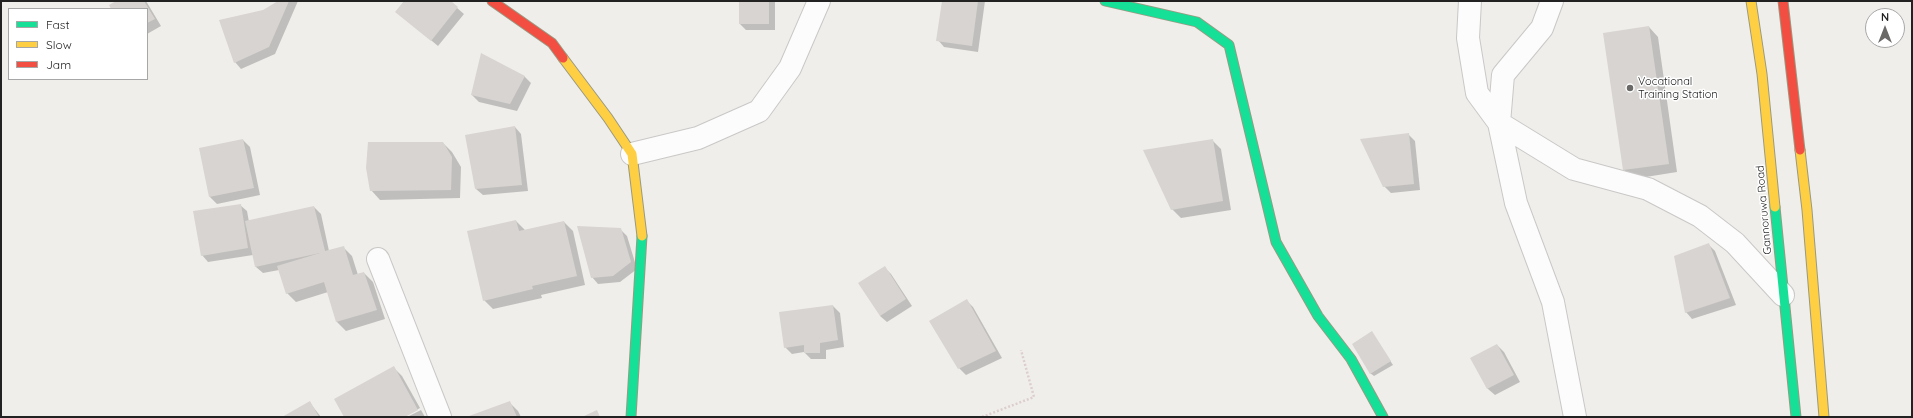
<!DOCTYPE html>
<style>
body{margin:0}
#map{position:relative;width:1913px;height:418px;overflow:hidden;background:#f0eeeb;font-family:Quicksand,sans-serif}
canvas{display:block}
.frame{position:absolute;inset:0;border:2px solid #222;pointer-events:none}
.legend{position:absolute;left:8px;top:8px;width:140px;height:72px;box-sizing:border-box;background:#fff;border:1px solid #a7a7a7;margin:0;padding:5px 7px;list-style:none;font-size:12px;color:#222}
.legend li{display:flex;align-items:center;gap:8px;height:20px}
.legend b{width:20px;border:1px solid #a7a7a7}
.north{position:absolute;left:1865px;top:8px;width:40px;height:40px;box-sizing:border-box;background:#fff;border:1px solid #a7a7a7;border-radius:50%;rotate:0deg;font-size:11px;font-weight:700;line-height:16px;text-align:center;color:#222}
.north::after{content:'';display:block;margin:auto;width:14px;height:18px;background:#6a6968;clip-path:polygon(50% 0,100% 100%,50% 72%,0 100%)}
</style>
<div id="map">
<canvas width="1913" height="418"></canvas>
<div class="frame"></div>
<ul class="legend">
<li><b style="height:5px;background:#16e098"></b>Fast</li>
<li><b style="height:5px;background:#ffcf43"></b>Slow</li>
<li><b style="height:5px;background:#f24e42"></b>Jam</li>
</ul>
<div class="north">N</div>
</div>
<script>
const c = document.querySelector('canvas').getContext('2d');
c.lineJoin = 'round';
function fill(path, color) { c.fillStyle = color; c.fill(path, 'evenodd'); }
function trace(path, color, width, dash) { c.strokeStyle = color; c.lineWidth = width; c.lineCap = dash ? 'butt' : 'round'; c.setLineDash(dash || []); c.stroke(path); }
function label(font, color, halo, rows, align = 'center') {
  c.font = font + ' Quicksand,sans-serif'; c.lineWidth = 3; c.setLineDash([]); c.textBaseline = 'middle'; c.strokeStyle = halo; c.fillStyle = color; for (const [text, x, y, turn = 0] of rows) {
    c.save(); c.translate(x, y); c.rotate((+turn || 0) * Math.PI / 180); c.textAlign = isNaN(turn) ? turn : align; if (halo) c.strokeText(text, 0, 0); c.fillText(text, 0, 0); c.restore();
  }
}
fill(new Path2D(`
 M118,1H146L161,26L147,34V9H113Z
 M280,1H298L275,54L241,69L235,62L263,11Z
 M406,1H449L464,14L438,46L397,12Z
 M740,1H775V30H746L740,24Z
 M943,1H985L978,52L944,47L938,40Z
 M1649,27L1658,37L1677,172L1633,179L1624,170Z
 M524,76L531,83L517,111L479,102L472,95Z
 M515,127L521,134L528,191L483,195L476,189Z
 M1408,134L1415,141L1420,190L1391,193L1384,186Z
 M243,140L250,147L260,195L217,204L210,197L200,149Z
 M1212,140L1221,149L1231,210L1181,218L1172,209Z
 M443,143L452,152L461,167L460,198L380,200L371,190Z
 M240,205L247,211L249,222L314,207L321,214L329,251L343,247L352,256L358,275L364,273L373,282L385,319L346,331L337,322L328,292L296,302L287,293L279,270L263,273L256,267L253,255L208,262L202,255Z
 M516,221L526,231L564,222L573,231L585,285L541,295L542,298L493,309L484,300Z
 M620,229L627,236L637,269L620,282L598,284L592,277Z
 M1708,244L1715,251L1736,305L1692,319L1686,312Z
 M884,267L891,274L912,306L887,322L880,316Z
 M967,301L973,307L1002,358L966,375L959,368Z
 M833,306L840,313L844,347L826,350V359H811L804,352L792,354L785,347Z
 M1372,333L1393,365L1374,376L1370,373Z
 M1497,345L1504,352L1520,382L1495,395L1488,389L1472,359Z
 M393,367L402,376L420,408L403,417H345Z
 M509,402L518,411L521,417H470Z
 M310,403L321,417H284Z
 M421,410L425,417H407Z`), '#0003');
fill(new Path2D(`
 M116,1H144L155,19L147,23V9H111L109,5Z
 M278,1H289L269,47L234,63L219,20L263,10Z
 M404,1H451L458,7L431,41L395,12Z
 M739,1H769V24H739Z
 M942,1H978L972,46L936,41Z
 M1649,26L1669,164L1623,170L1603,33Z
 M481,53L525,76L510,104L471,95Z
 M515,126L522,185L475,189L465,135Z
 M1409,133L1414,184L1383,187L1360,139Z
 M243,139L254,188L209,197L199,148Z
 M1213,139L1223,201L1171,210L1143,150Z
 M368,142H443L452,157L451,190L370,191L366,168Z
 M241,204L248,248L201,256L193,211Z
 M314,206L325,251L344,246L353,275L364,272L377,310L336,322L324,282L286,294L277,266L320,253L255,267L245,221Z
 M516,220L519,231L564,221L577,276L532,286L533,289L483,301L467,231Z
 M577,226L621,228L631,262L613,276L591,278Z
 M1709,243L1730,298L1685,313L1674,256Z
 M885,266L906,299L880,316L858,283Z
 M967,299L996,351L958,369L929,321Z
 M833,305L838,340L820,343V353H804V345L784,348L779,312Z
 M1372,331L1391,361L1370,374L1352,344Z
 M1497,344L1514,375L1487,389L1470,358Z
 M394,366L418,410L405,417H344L334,399Z
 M310,401L319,417H282Z
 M510,401L517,417H469V416Z
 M597,410L600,417H582Z`), '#d7d4d2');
const street = new Path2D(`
 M1470,1L1468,38L1477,93L1499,123L1574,169L1648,189L1700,216L1735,243L1783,295
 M1552,1L1542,28L1503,75L1499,123L1516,203L1553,302L1575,417
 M632,154L698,138L759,111L790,68L819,1
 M378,259L440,417`);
const fast = new Path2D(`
 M1105,1L1197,22L1229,45L1276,242L1318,316L1351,359L1383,417
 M1775,207L1796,417
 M631,417L642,236`);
const slow = new Path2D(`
 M1751,1L1762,74L1775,207
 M563,58L608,118L632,154L642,236
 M1800,150L1807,210L1824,417`);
const jam = new Path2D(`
 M492,1L552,43L563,58
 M1783,1L1800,150`);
trace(street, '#c9c8c7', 24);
trace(fast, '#999a82', 11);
trace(slow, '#999a82', 11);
trace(jam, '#999a82', 11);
trace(new Path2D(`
 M982,417L1034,397L1021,350`), '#dccecd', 2.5, [2, 2]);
trace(street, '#fdfcfc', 22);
trace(fast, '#16e098', 9);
trace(slow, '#ffcf43', 9);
trace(jam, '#f24e42', 9);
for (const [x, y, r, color] of [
 [1630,88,4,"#6a6968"]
]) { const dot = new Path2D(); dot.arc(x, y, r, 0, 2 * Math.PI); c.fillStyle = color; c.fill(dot); trace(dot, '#fff', 1.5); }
label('11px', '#222', '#fff', [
 ["Vocational",1638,82],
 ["Training Station",1638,95]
], 'left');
label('11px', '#222', '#fff', [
 ["Gannoruwa Road",1764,210,-95]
]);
</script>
